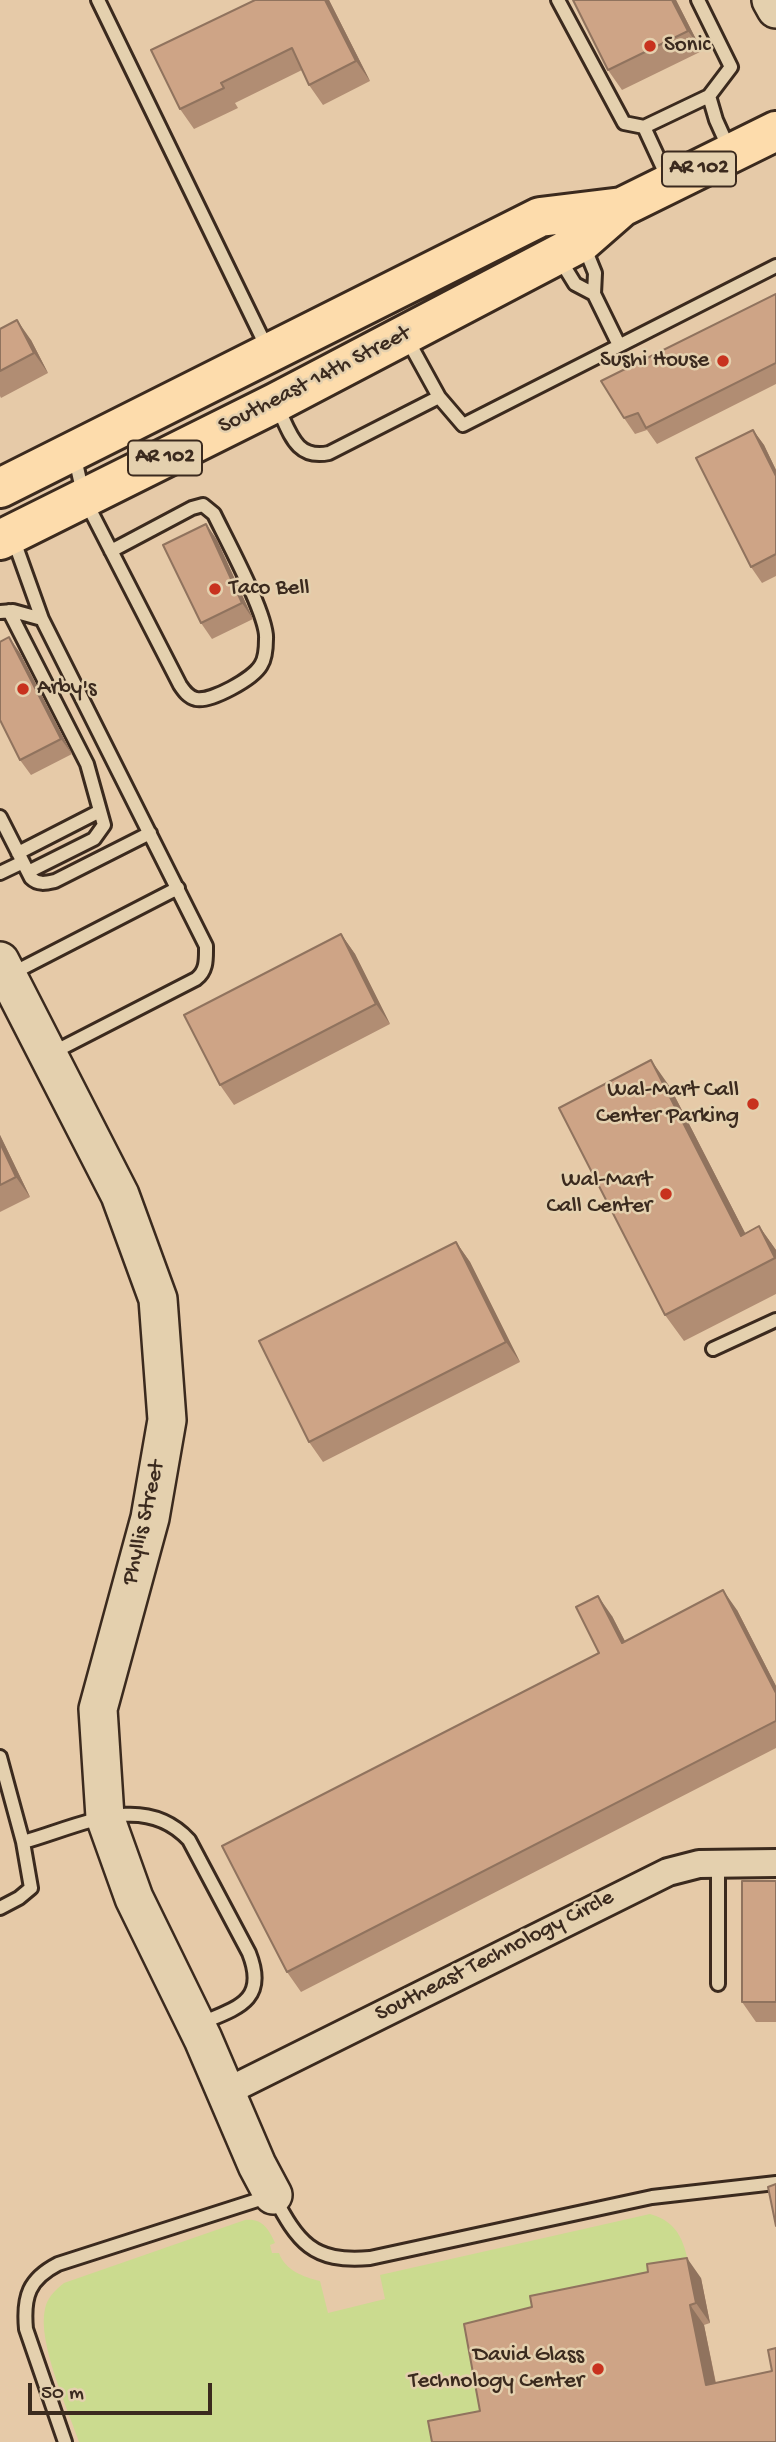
<!DOCTYPE html>
<style>
body{margin:0}
#map{position:relative;width:776px;height:2442px;overflow:hidden;background:#e6caa8;font-family:"Gochi Hand",sans-serif}
canvas{display:block}
.scale{position:absolute;left:28px;top:2383px;width:184px;height:32px;box-sizing:border-box;border:4px solid #3b2a1e;border-top:0;padding-left:9px;font-size:21px;line-height:24px;white-space:nowrap;color:#3b2a1e;-webkit-text-stroke:5px #e4d0ae;paint-order:stroke}
</style>
<div id="map">
<canvas width="776" height="2442"></canvas>
<div class="scale">50 m</div>
</div>
<script>
const c = document.querySelector('canvas').getContext('2d');
c.lineJoin = 'round';
function fill(path, color) { c.fillStyle = color; c.fill(path, 'evenodd'); }
function trace(path, color, width, dash) { c.strokeStyle = color; c.lineWidth = width; c.lineCap = dash ? 'butt' : 'round'; c.setLineDash(dash || []); c.stroke(path); }
function label(font, color, halo, rows, align = 'center') {
  c.font = font + ' "Gochi Hand",sans-serif'; c.lineWidth = 5; c.setLineDash([]); c.textBaseline = 'middle'; c.strokeStyle = halo; c.fillStyle = color; for (const [text, x, y, turn = 0] of rows) {
    c.save(); c.translate(x, y); c.rotate((+turn || 0) * Math.PI / 180); c.textAlign = isNaN(turn) ? turn : align; if (halo) c.strokeText(text, 0, 0); c.fillText(text, 0, 0); c.restore();
  }
}
fill(new Path2D(`
 M650,2214C680,2222 685,2245 690,2271L489,2426L437,2442H79C68,2409 37,2342 45,2309C47,2298 55,2290 64,2283L245,2220C262,2218 269,2229 275,2243L270,2245L272,2253H279C285,2270 303,2277 320,2281L328,2313L385,2299L380,2275Z`), '#cbdb8f');
const lane = new Path2D(`
 M98,0L268,350
 M558,0L624,123L644,127L709,96L731,67L698,0
 M709,96L716,120L730,151
 M644,127L669,181
 M584,246L595,273L594,294L619,345
 M559,258L575,284L594,294
 M439,397L463,425L776,266
 M277,406C290,432 295,460 329,453L439,397L406,337
 M74,454L84,498L180,685C184,691 188,697 196,699C211,702 253,679 261,665C265,659 266,646 266,639C268,616 226,539 214,514L203,505L192,508L111,551
 M13,538L42,619L206,946C206,959 207,971 196,979L52,1053
 M9,611L87,764L104,825L94,839L28,872
 M0,612L13,611L42,619
 M0,817L31,878C38,885 46,883 55,881L150,833
 M18,853L100,811
 M0,873L23,862
 M11,974L178,888
 M713,1349L776,1320
 M0,1757L23,1842L31,1888L19,1898L0,1908
 M23,1842C78,1827 143,1790 189,1840L249,1953C268,2001 237,2008 199,2024
 M718,1863V1984
 M65,2442L26,2329C23,2296 29,2279 58,2264L273,2195C298,2242 312,2263 370,2258L652,2197L776,2183`);
const street = new Path2D(`
 M226,2092L668,1872L699,1864L776,1863`);
const secondary = new Path2D(`
 M771,0L776,9
 M0,961L120,1195L158,1299L167,1420L150,1518L98,1709L105,1817L134,1898L203,2039L257,2165L273,2195`);
const primary = new Path2D(`
 M0,488L540,217L622,207
 M0,540L275,403L582,242L622,207L776,131`);
trace(lane, '#3b2a1e', 18);
trace(street, '#3b2a1e', 32);
trace(secondary, '#3b2a1e', 42);
trace(primary, '#3b2a1e', 44);
trace(lane, '#e4d0ae', 12);
trace(street, '#e4d0ae', 26);
trace(secondary, '#e4d0ae', 37);
trace(primary, '#fddcac', 38);
fill(new Path2D(`
 M329,0L370,81L323,105L309,85L302,70L235,103L238,108L194,129L180,109Z
 M573,0H676L702,51L622,90L608,70Z
 M776,294V384L657,444L647,430L635,434L624,418Z
 M0,329L31,340L48,373L1,398L0,396Z
 M753,430L764,445L776,470V576L762,583L751,567Z
 M206,524L217,540L253,619L212,639L201,623Z
 M20,653L72,754L31,775L20,760Z
 M341,934L355,954L390,1024L234,1105L220,1085Z
 M670,1087L745,1233L759,1226L776,1250V1294L684,1341L665,1315Z
 M0,1135L30,1197L0,1212Z
 M456,1242L470,1262L520,1362L323,1462L309,1442Z
 M737,1610L776,1686V1748L301,1992L287,1972L599,1653L612,1616L625,1641Z
 M776,1881V2022H756L742,2002Z
 M701,2278L710,2323L704,2325L716,2383L772,2371L776,2348V2442L480,2411Z`), '#b18d73');
fill(new Path2D(`
 M325,0H329L370,81L356,61Z
 M672,0H676L702,51L688,31Z
 M17,320L31,340L48,373L34,353Z
 M753,430L764,445L776,470V476Z
 M206,524L217,540L253,619L242,603Z
 M9,637L20,653L72,754L61,739Z
 M341,934L355,954L390,1024L376,1004Z
 M651,1060L670,1087L760,1262L741,1236Z
 M0,1135L30,1197L16,1177L0,1143Z
 M759,1226L776,1250V1259L775,1258Z
 M456,1242L470,1262L520,1362L506,1342Z
 M723,1590L737,1610L776,1686V1693Z
 M598,1596L612,1616L636,1663L622,1643Z
 M687,2258L701,2278L710,2323L696,2303Z
 M690,2305L704,2325L720,2405L706,2385Z`), '#90735e');
const building = new Path2D(`
 M255,0H325L356,61L309,85L292,48L221,83L224,88L180,109L151,50Z
 M573,0H672L688,31L608,70Z
 M776,294V363L646,428L638,413L624,418L601,381Z
 M17,320L34,353L0,371V329Z
 M753,430L776,476V554L751,567L696,458Z
 M206,524L242,603L201,623L163,545Z
 M9,637L61,739L20,760L0,720V642Z
 M341,934L376,1004L220,1085L184,1015Z
 M651,1060L741,1236L759,1226L775,1258L665,1315L559,1108Z
 M0,1143L16,1177L0,1185Z
 M456,1242L506,1342L309,1442L259,1341Z
 M723,1590L776,1693V1721L287,1972L222,1846L599,1653L576,1607L598,1596L622,1643Z
 M742,1881H776V2002H742Z
 M776,2184V2226L768,2187Z
 M687,2258L696,2303L690,2305L706,2385L772,2371L768,2350L776,2348V2442H432L428,2421L480,2411L464,2324L532,2307L530,2296L648,2272L647,2264Z`);
fill(building, '#cea486');
trace(building, '#90735e', 2);
for (const [x, y, r, color] of [
 [650,46,7,"#c8321e"],
 [723,361,7,"#c8321e"],
 [215,589,7,"#c8321e"],
 [23,689,7,"#c8321e"],
 [753,1104,7,"#c8321e"],
 [666,1194,7,"#c8321e"],
 [598,2369,7,"#c8321e"]
]) { const dot = new Path2D(); dot.arc(x, y, r, 0, 2 * Math.PI); c.fillStyle = color; c.fill(dot); trace(dot, '#e4d0ae', 2.5); }
for (const [x, y, w] of [
 [699,169,74],
 [165,458,74]
]) { const box = new Path2D(); box.roundRect(x - w / 2, y - 17.5, w, 35, 5); c.fillStyle = '#e4d0ae'; c.fill(box); trace(box, '#3b2a1e', 2); }
label('bold 21px', '#3b2a1e', null, [
 ["AR 102",699,169],
 ["AR 102",165,458]
]);
label('23px', '#3b2a1e', '#e4d0ae', [
 ["Sonic",664,46,"left"],
 ["Sushi House",709,361],
 ["Taco Bell",229,589,"left"],
 ["Arby's",37,689,"left"],
 ["Wal-Mart Call",739,1091],
 ["Center Parking",739,1117],
 ["Wal-Mart",652,1181],
 ["Call Center",652,1207],
 ["David Glass",584,2356],
 ["Technology Center",584,2382]
], 'right');
label('23px', '#3b2a1e', '#e4d0ae', [
 ["Southeast 14th Street",315,381,-27],
 ["Phyllis Street",145,1523,-77],
 ["Southeast Technology Circle",495,1957,-27]
]);
</script>
